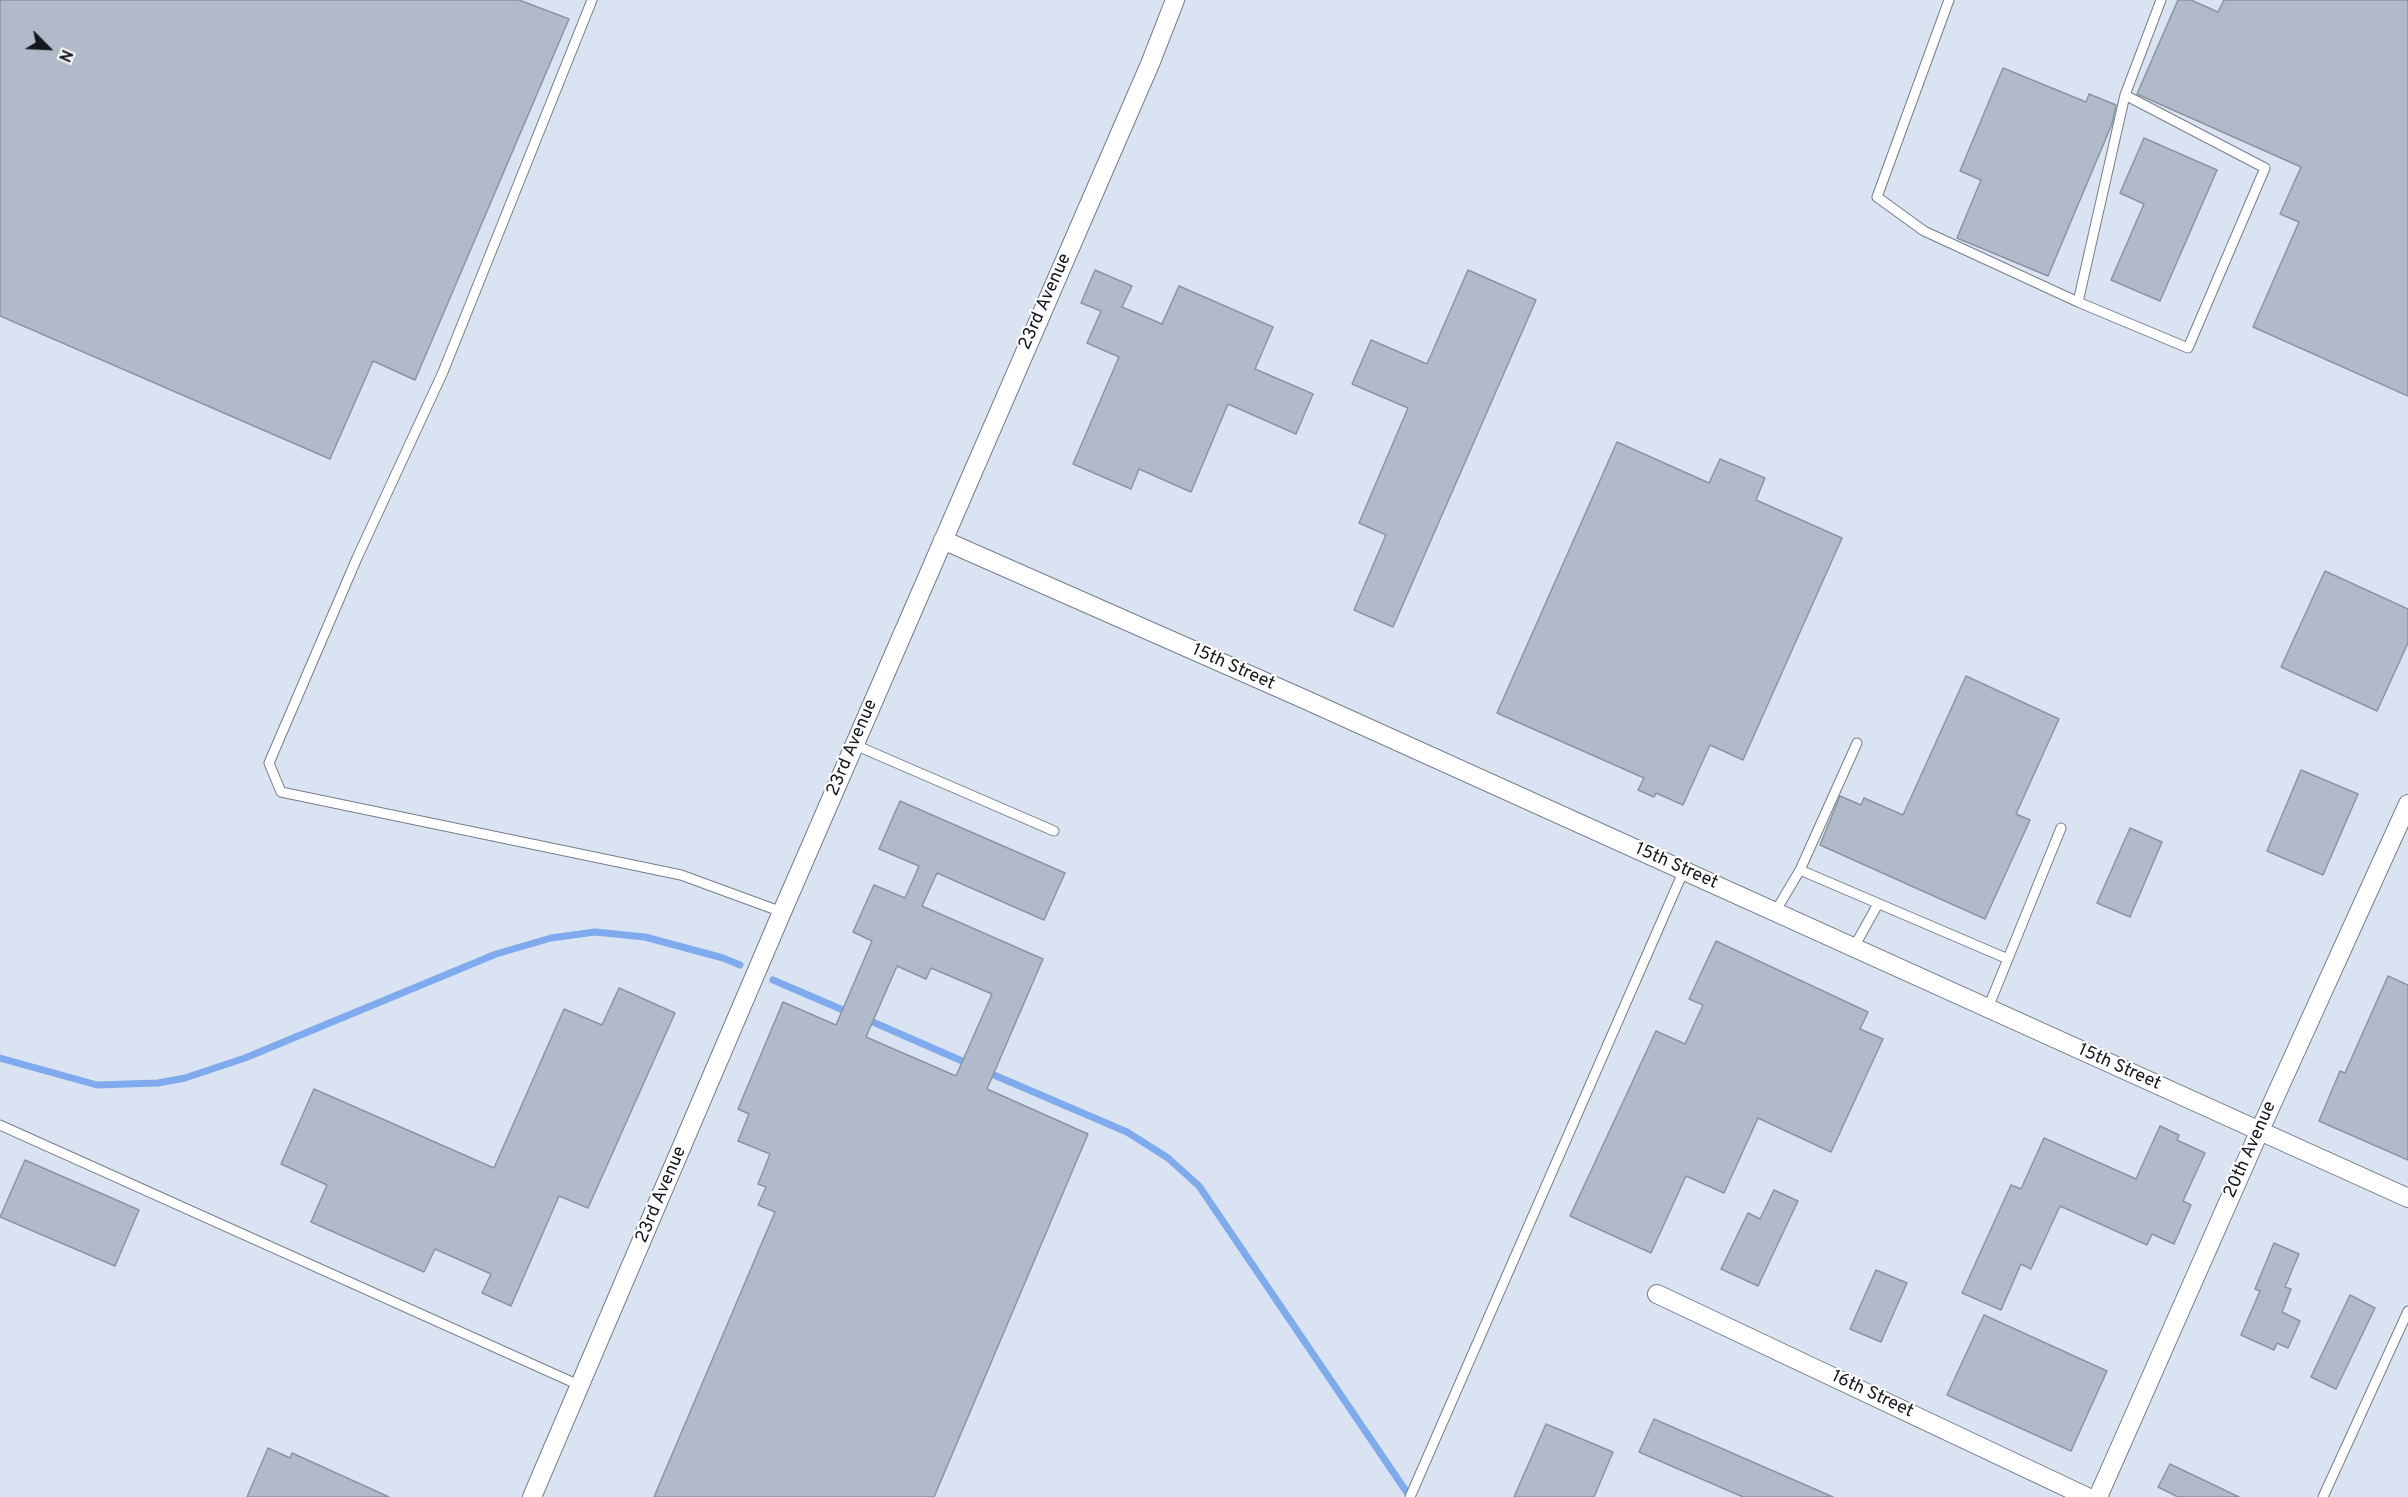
<!DOCTYPE html>
<style>
body{margin:0}
#map{position:relative;width:2408px;height:1497px;overflow:hidden;background:#d9e3f2;font-family:Overpass,sans-serif}
canvas{display:block}
.north{position:absolute;left:18px;top:18px;width:60px;height:60px;-webkit-text-stroke:4px #fff;paint-order:stroke;rotate:114deg;font-size:16px;font-weight:700;line-height:24px;text-align:center;color:#14171d}
.north::after{content:'';display:block;margin:auto;width:21px;height:27px;background:#14171d;clip-path:polygon(50% 0,100% 100%,50% 72%,0 100%)}
</style>
<div id="map">
<canvas width="2408" height="1497"></canvas>
<div class="north">N</div>
</div>
<script>
const c = document.querySelector('canvas').getContext('2d');
c.lineJoin = 'round';
function trace(path, color, width, dash) { c.strokeStyle = color; c.lineWidth = width; c.lineCap = dash ? 'butt' : 'round'; c.setLineDash(dash || []); c.stroke(path); }
function fill(path, color) { c.fillStyle = color; c.fill(path, 'evenodd'); }
function label(font, color, halo, rows, align = 'center') {
  c.font = font + ' Overpass,sans-serif'; c.lineWidth = 4.5; c.setLineDash([]); c.textBaseline = 'middle'; c.strokeStyle = halo; c.fillStyle = color; for (const [text, x, y, turn = 0] of rows) {
    c.save(); c.translate(x, y); c.rotate((+turn || 0) * Math.PI / 180); c.textAlign = isNaN(turn) ? turn : align; if (halo) c.strokeText(text, 0, 0); c.fillText(text, 0, 0); c.restore();
  }
}
trace(new Path2D(`
 M773,980L850,1013
 M866,1019L969,1064
 M0,1058L97,1085L158,1083L185,1078L245,1058L496,954L551,938L595,932L645,937L723,958L740,965
 M987,1072L1127,1132L1168,1158L1199,1186L1410,1497`), '#7faaed', 7);
const building = new Path2D(`
 M0,0H519L569,19L415,380L373,361L330,459L0,316Z
 M2178,0H2191L2218,12L2224,0H2408V396L2253,327L2299,222L2280,214L2301,167L2137,94Z
 M2003,68L2086,102L2089,94L2116,105L2112,124L2048,276L1957,238L1981,180L1960,171Z
 M2144,138L2217,170L2160,301L2111,280L2144,204L2120,193Z
 M1095,270L1132,286L1122,307L1162,324L1179,286L1273,327L1255,369L1313,394L1296,434L1228,404L1191,492L1139,469L1131,489L1073,464L1119,357L1087,343L1101,311L1081,303Z
 M1468,270L1536,300L1393,627L1354,610L1386,535L1359,523L1408,408L1352,384L1371,340L1427,364Z
 M1617,442L1709,483L1720,459L1765,478L1756,500L1842,538L1743,760L1710,745L1683,805L1656,793L1654,797L1638,790L1644,778L1497,713Z
 M2325,571L2408,609V643L2377,711L2281,667Z
 M1966,676L2059,719L2016,814L2030,820L1985,919L1820,845L1840,796L1861,805L1864,798L1903,815Z
 M2301,770L2358,794L2323,875L2267,851Z
 M900,801L1065,873L1044,920L937,873L922,906L1043,959L987,1089L1088,1134L934,1497H654L775,1212L758,1205L766,1187L758,1184L770,1154L738,1141L749,1114L738,1109L783,1002L836,1025L872,941L853,932L874,885L905,898L919,866L879,849ZM897,966L926,979L931,968L992,994L956,1076L866,1037Z
 M2130,828L2162,842L2130,917L2097,903Z
 M1716,941L1868,1012L1860,1029L1883,1039L1831,1152L1758,1118L1724,1193L1686,1176L1651,1253L1570,1216L1656,1031L1685,1044L1703,1005L1689,999Z
 M2388,976L2408,985V1160L2319,1121L2340,1071L2345,1073Z
 M619,988L675,1013L588,1208L559,1196L511,1306L482,1293L491,1274L435,1249L424,1272L311,1222L327,1185L281,1164L314,1089L494,1168L564,1009L602,1025Z
 M2160,1126L2179,1135L2177,1140L2205,1153L2183,1201L2191,1205L2174,1244L2152,1234L2147,1245L2060,1206L2031,1269L2021,1264L2001,1310L1962,1293L2011,1185L2021,1189L2044,1138L2136,1179Z
 M25,1160L139,1210L115,1266L0,1217Z
 M1774,1190L1798,1201L1758,1286L1721,1269L1748,1213L1760,1219Z
 M2274,1243L2299,1254L2285,1287L2291,1289L2282,1312L2300,1321L2288,1348L2277,1343L2274,1350L2241,1335L2260,1291L2255,1289Z
 M1876,1270L1907,1283L1881,1342L1850,1329Z
 M2350,1295L2375,1308L2336,1389L2311,1377Z
 M1984,1315L2107,1371L2071,1451L1947,1395Z
 M1654,1419L1833,1497H1743L1639,1452Z
 M1546,1424L1613,1452L1594,1497H1514Z
 M268,1448L290,1458L292,1453L389,1497H247Z
 M2170,1464L2239,1497H2178L2158,1487Z`);
fill(building, '#b0bac8');
trace(building, '#8c95a3', 1.5);
const lane = new Path2D(`
 M592,0L443,372L357,558L269,763L281,792L681,875L782,912
 M1949,0L1877,197L1924,231L2078,302L2188,348L2265,168L2125,95L2161,0
 M2078,302L2125,95
 M855,745L1054,831
 M1800,870L2008,959
 M1775,912L1800,870L1857,743
 M1854,947L1878,904
 M1988,1008L2061,828
 M0,1125L581,1386
 M1410,1497L1684,870
 M2323,1497L2408,1311`);
const street = new Path2D(`
 M943,540L1304,699L2408,1198
 M1657,1294L2087,1497
 M532,1497L782,912L1150,64L1175,0
 M2098,1497L2260,1130L2408,804`);
trace(lane, '#757e8b', 11);
trace(street, '#757e8b', 20);
trace(lane, '#fff', 9);
trace(street, '#fff', 18);
label('18px', '#14171d', '#fff', [
 ["23rd Avenue",1046,302,-66],
 ["15th Street",1233,668,24],
 ["23rd Avenue",853,748,-67],
 ["15th Street",1676,867,24],
 ["15th Street",2119,1068,24],
 ["20th Avenue",2251,1150,-66],
 ["23rd Avenue",662,1195,-67],
 ["16th Street",1872,1395,25]
]);
</script>
